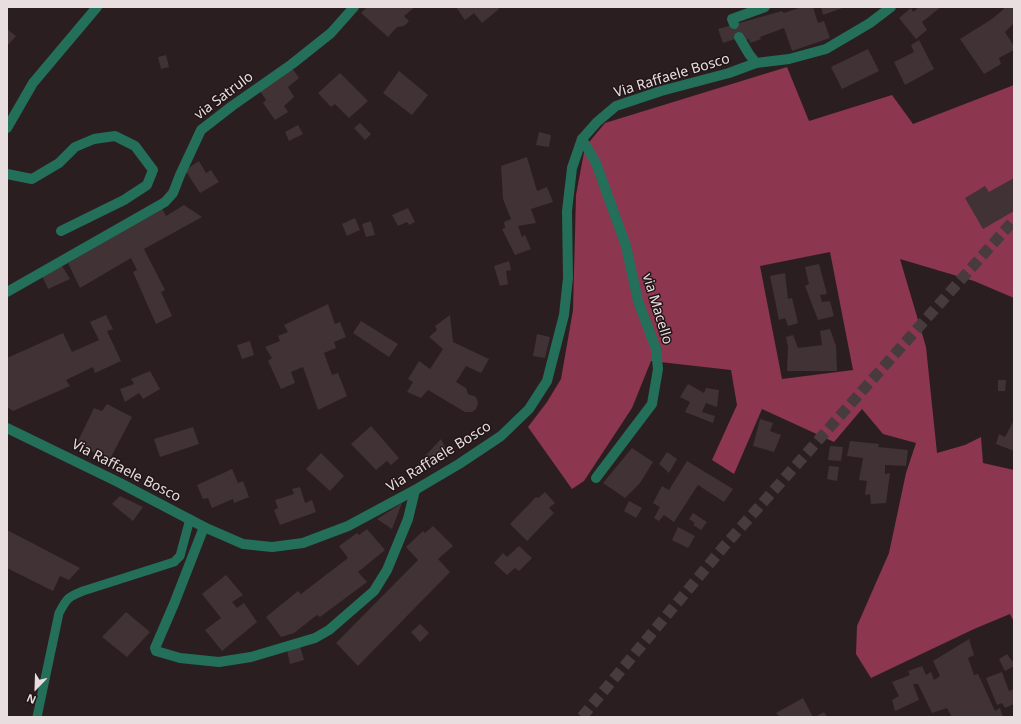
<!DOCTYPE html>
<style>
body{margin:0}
#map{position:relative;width:1021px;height:724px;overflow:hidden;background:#2b1e21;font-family:"Noto Sans",sans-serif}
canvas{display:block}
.frame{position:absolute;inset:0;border:8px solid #e8dee0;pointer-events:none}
.north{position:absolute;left:16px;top:668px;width:40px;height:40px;-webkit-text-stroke:3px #211517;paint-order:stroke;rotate:203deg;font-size:11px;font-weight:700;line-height:16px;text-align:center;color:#e8dee0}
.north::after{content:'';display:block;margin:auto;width:14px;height:18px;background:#e8dee0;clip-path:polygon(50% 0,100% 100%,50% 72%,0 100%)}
</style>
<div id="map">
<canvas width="1021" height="724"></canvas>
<div class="frame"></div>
<div class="north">N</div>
</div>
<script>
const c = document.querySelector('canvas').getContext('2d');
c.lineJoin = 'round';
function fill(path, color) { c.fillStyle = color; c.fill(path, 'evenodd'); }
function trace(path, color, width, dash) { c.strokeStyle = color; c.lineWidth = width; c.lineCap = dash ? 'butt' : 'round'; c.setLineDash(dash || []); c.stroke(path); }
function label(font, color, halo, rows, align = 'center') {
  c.font = font + ' "Noto Sans",sans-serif'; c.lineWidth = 3; c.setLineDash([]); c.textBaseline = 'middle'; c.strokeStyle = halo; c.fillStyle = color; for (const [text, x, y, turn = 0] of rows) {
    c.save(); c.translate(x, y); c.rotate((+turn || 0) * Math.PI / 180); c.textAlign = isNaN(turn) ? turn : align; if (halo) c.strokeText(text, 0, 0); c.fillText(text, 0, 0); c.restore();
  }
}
fill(new Path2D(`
 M787,67L809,121L892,95L913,124L1014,85V298L974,281L900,259L926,347L937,453L965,445L981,437L983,463L1014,470V622L1010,614L974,629L871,678L856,654L857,626L889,553L906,473L916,443L883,434L862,409L834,442L762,409L734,474L712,460L737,405L731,370L651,361L632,408L584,481L572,489L528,427L547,402L561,379L573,310L576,195L585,147L605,123ZM830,252L853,370L782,379L760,266Z`), '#8c364f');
fill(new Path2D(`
 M367,7H415L404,16L409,21L404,26L397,27L388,37L361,13Z
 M456,7H498L499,9L482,23L474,13L465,20Z
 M801,7H813L818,23L824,21L830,38L792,51L784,28L760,37L761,39L750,43L749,39L743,41L741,37L723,43L718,29L782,11L784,13Z
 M821,7H845L823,15Z
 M919,7H941L922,22L927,30L916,39L899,18L911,8L913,12Z
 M1002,7H1014V23L1005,32L1014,46V50L999,58L1001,64L984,74L960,39L992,19L1004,9Z
 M7,29L16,36L7,46Z
 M919,40L934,69L905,85L894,62L914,52L911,45Z
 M868,49L879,71L842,89L831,67Z
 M166,55L169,67L161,69L158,57Z
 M292,68L299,78L288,87L294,97L284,106L288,112L275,120L263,103L266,100L260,91Z
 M399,71L428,95L412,115L383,93Z
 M340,73L368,101L349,118L335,104L331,107L318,93Z
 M360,123L371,134L365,140L354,128Z
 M298,125L303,134L289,141L285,132Z
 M539,132L551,135L549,147L536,145Z
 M527,157L537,191L547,187L553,202L531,209L536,223L518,226L522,237L525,235L531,249L515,255L502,229L505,228L504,222L511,219L503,199L501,166Z
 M199,161L206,173L211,170L219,182L200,193L185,170Z
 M1014,178V211L983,229L965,198L985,186L989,192Z
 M184,205L202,217L144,249L165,290L161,292L172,316L156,324L133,272L137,270L131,258L80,288L68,263L162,208L166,216Z
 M408,208L415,222L409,225L407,222L398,226L392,215Z
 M355,218L360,230L347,236L342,224Z
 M371,221L375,235L366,237L362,224Z
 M509,261L511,270L506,271L508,284L500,286L494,266Z
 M819,264L827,294L820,295L822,302L830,301L834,316L818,320L805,286L809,284L805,267Z
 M62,266L70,279L48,289L42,276Z
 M785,273L788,299L792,298L798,323L788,326L785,318L779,320L770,276Z
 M328,304L335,324L340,322L346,337L334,342L336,348L324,353L332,375L338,373L347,396L318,410L303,367L291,372L295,383L281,389L268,361L272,358L265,347L280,341L278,336L288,332L284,325Z
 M106,315L113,329L107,331L121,361L95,373L93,367L66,380L70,386L13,411L7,407V358L63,333L72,352L99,340L90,322Z
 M450,315L453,342L489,359L481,373L466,366L456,382L466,388L468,394L476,397L478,403L476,409L472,412H465L428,390L421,398L407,392L413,382L408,379L419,361L430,369L443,349L429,337L437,330L435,326Z
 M361,321L398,344L389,357L353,333Z
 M830,329L836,346L837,371H787L788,347L786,337L793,335L798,348L822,345L820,331Z
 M537,334L550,337L545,358L533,356Z
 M250,341L254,355L242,359L237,345Z
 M150,371L160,389L143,399L139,393L125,402L120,389L134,384L131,379Z
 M998,380H1006L1005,391H998Z
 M688,384L704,393L706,388L719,390L717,407L706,403L702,412L715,416L713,423L685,412L690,402L680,397Z
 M107,404L132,417L109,461L77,443L94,408L102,411Z
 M760,419L773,423L770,431L781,435L774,452L753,446Z
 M1014,420V451L996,444L999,434L1005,437Z
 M371,426L399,458L391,465L387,461L376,470L351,444Z
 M193,427L199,444L160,457L154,439Z
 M441,439L448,454L430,463L425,456Z
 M850,441L879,444L878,447L908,450L906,466L885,465V474L890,473L886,503L871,504L870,494L865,495L867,481L859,480L863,458L847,456Z
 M830,446L843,447L841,461L828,460Z
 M632,448L653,462L640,483L625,498L603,483Z
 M667,452L677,459L669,473L659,464Z
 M321,453L344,476L330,491L306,469Z
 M687,461L733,489L724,502L698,485L674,522L664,515L659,521L654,518L660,507L653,503L662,486L669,490Z
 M829,466L839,467L837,481L827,479Z
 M232,469L238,483L243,481L249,497L234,503L233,499L212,508L208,498L203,499L197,485Z
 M300,487L305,503L312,500L316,512L280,525L274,510L278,508L275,500L294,494L292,489Z
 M545,492L555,503L549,508L554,513L527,541L510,524L536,497L538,498Z
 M120,496L143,507L133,521L112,504Z
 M629,501L642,508L636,518L624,511Z
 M402,503L392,529L377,519Z
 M693,513L707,522L701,530L693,525L695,523L689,519Z
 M433,526L453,546L438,559L450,572L358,666L336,643L418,560L406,547L423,531L425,533Z
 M678,527L695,536L688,548L672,540Z
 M367,529L385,550L358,572L367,582L320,617L317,615L294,633L281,637L266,617L298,591L301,594L348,558L339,546L357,533L359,535Z
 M7,530L80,568L69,580L60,576L53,591L7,568Z
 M519,546L532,558L519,571L515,568L507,575L494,563L503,553L507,557Z
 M226,575L243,595L232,602L237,608L244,603L257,622L222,651L205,630L221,618L202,594Z
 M126,612L150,632L127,657L102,637Z
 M420,624L429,633L420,642L411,632Z
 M969,639L974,655L968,658L974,675L978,674L995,711L1000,708L1003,717H952L947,708L932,713L918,684H913L919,700L895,711L892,700L899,696L892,682L910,675L908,671L922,666L926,675L931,672L934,680L940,676L933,661Z
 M300,646L304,660L290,664L287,650Z
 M1007,654L1012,661L1014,660V666L1005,671L999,659Z
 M1002,672L1009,691L1014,689V704L1005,708L1002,703L997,705L986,678Z
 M803,698L813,717H780L776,713Z
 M824,712L827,717H815Z`), '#403235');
trace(new Path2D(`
 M582,717L726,544L1014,220`), '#473b3e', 11, [11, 5.5]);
trace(new Path2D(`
 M37,717L59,613C67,598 68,597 83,591L174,562L180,556L190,519`), '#246f59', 9);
trace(new Path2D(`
 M734,24L732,19L765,7
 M739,37L749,54L756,63`), '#246f59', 10);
trace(new Path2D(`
 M582,139L596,163L626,246L638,301L656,349L658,369L652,404L596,478
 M7,174L32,179L59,163L75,147L94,139L115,136L135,146L153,170L147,185L124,200L61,231
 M7,292L165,202L173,193L180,175L201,130L232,106L292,64L331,33L354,7
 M204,527L174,604L155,648L156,651L180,658L219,662L251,657L315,638L329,630L374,591L387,570L408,519L415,490`), '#246f59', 10);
trace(new Path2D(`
 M7,128L33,83L97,7
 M7,428L120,483L204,527L243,544L272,547L303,543L348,526L415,490L459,464L501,436L529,409L547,381L564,315L568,278L567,211L572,168L582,139L597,122L616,106L661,91L729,73L756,63L789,59L826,49L870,23L891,7`), '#246f59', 10);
label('14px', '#e8dee0', '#211517', [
 ["Via Raffaele Bosco",672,76,-17],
 ["via Satrulo",224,96,-37],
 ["via Macello",657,309,73],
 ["Via Raffaele Bosco",439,457,-32],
 ["Via Raffaele Bosco",126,471,27]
]);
</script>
